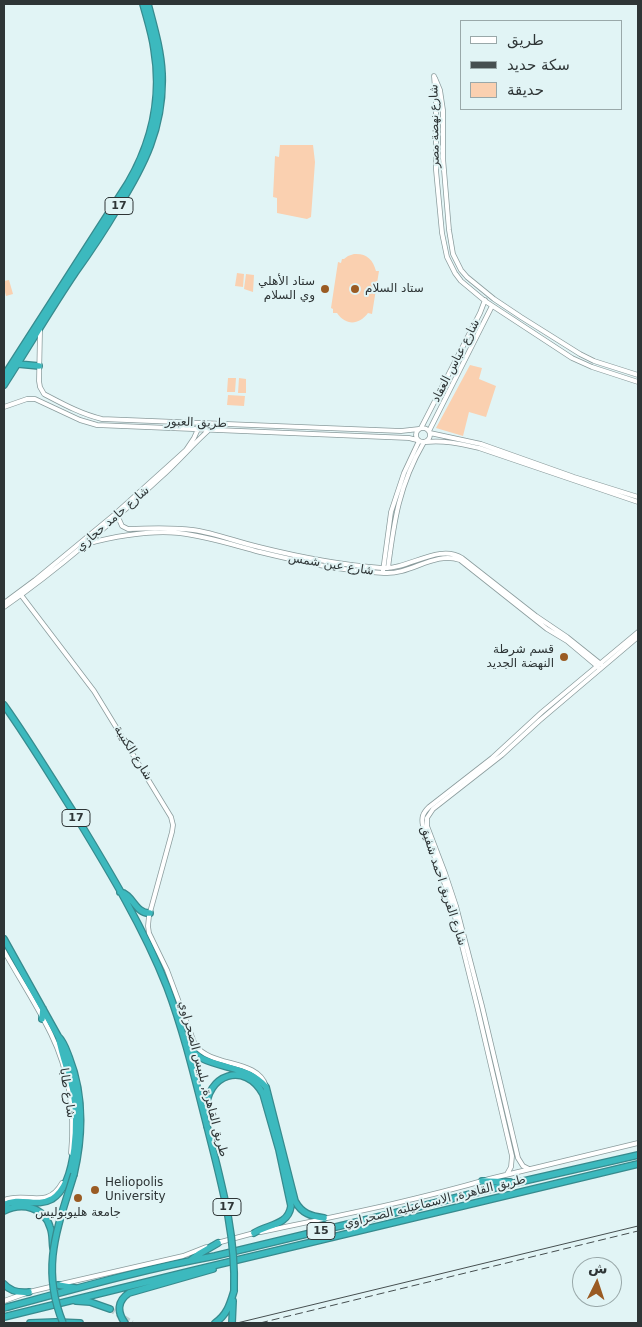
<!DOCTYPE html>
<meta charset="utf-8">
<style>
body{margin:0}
#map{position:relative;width:642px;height:1327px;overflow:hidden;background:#e1f4f5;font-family:"DejaVu Sans","Noto Naskh Arabic",sans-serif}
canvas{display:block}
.frame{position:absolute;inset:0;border:5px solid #2e3536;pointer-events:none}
.legend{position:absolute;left:460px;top:20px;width:162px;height:90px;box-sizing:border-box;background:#e1f4f5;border:1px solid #99a8a9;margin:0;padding:6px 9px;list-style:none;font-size:15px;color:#2e3536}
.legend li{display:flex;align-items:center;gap:10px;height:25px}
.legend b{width:25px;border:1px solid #99a8a9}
.north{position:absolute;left:572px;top:1257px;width:50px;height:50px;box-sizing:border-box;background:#e1f4f5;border:1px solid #99a8a9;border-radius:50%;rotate:4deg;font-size:14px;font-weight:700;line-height:20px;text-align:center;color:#2e3536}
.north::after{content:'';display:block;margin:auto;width:18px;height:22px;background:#9a5b23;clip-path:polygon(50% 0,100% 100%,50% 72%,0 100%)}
</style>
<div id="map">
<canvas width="642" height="1327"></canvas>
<div class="frame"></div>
<ul class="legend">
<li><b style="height:6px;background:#fff"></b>طريق</li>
<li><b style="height:6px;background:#464f50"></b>سكة حديد</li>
<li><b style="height:14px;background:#fad0b0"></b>حديقة</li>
</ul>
<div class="north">ش</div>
</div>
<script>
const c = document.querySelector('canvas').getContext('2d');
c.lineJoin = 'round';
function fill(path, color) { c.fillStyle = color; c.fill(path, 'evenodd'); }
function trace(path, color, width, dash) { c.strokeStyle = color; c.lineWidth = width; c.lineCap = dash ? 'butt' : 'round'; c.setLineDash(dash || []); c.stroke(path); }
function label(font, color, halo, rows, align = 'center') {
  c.font = font + ' "DejaVu Sans","Noto Naskh Arabic",sans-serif'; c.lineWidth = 4; c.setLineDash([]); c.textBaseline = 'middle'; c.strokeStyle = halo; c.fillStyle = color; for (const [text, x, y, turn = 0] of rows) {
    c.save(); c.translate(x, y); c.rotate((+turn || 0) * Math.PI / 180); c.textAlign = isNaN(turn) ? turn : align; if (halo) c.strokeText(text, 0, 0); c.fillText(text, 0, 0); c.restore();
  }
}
fill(new Path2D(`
 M280,145H313L315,162L311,217L307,219L277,213V198L273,197L275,156L279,157Z
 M354,254C366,253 373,259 376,271H379L372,314L368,313C359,325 346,326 337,313H333V309L331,308L338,262L341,263L342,259H344L348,256Z
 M237,273L244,274L243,287L235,286Z
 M246,274L254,275L253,292L244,289Z
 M9,280L13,294L6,296L4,288V281Z
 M470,365L482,368L479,379L496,386L486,417L469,412L463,436L436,428Z
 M228,378H236L235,392H227Z
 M239,378L246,379V393H238Z
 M228,395L245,396L244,406L227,405Z`), '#fad0b0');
trace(new Path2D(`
 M110,1309L132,1323`), '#bdcecf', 5.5, [5.5, 3]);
const secondary = new Path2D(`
 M434,76L436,102V170L442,233L447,257L455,273L461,281L485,301L572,358L592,367L638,382
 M435,78L440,90L443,110V158L449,230L453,254L461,270L467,277L494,299L521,317L580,354L594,361L638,375
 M40,331L39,381L40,387L44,394C63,404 81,414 102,419L401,431L419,429
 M4,407L27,399H35L80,420L97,425L409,438L417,440
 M416 435a7 7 0 1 1 14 0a7 7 0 1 1-14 0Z
 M421,428L480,313L485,300
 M429,431L492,306
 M430,433L481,444L574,477L638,497
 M426,442C444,440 461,444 479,448L638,502
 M118,517L122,526L128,529C150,528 171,527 193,530C215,533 237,542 259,547C299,557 340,565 382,568C408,570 439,543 462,558L536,616L567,637L602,665
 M86,544C116,536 147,530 179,533C207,536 233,545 260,552C301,562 342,571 384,573C411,575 434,551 460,560L547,629L567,641L598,667
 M388,568C394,521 399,485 424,442
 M383,571L391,512L404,473L419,441
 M21,595L94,691L171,817L173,825L172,832L149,916L148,926L149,933L167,970L195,1045C212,1068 257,1058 266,1086
 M4,603L35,580L115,514L186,450L194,438L198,429
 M4,607C60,568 111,523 161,477C178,462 193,444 210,429
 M4,951C19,978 37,1005 51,1034C69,1071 75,1112 71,1153
 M529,1169L523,1166L518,1158L482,1006L456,906L445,873L427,826V818L433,809L502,755L539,721L638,637
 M507,1174L511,1167L512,1156L477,1006L454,913L444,882L423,826C421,817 423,813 429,807L492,758L542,712L638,632
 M4,1200C26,1191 47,1210 62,1183
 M261,1232C337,1216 414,1201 489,1179L638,1143
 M217,1243L254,1233
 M61,1284L183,1256L206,1247
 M4,1301L29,1292L54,1286`);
const highway = new Path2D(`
 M18,364L39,366
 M4,376L128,183C152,142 162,96 154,49C152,34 147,19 143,4
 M4,385C28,348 50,310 75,273C90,252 104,231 117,209C144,166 164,127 162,74C161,50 154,27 148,4
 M4,705C29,740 51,777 74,813C108,869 143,926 167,987C184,1032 195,1079 207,1126
 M120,892C133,894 135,914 150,913
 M4,939L58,1036C64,1042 66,1049 69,1057C84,1095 83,1135 74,1174
 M42,1019L43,1009
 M188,1044L194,1053L201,1058C223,1069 249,1067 266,1087L295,1201C302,1214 311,1216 324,1218
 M206,1111C206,1074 245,1061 263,1094L279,1150L291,1206C288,1226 268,1224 254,1233
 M482,1181L510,1182
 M4,1205C20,1196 36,1208 52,1199C78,1183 78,1117 73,1090C69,1073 62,1056 59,1039
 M4,1211C22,1202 44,1207 50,1227C53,1234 52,1241 53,1248
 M191,1260L199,1254L218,1243
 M4,1284C10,1291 19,1293 29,1292
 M58,1285L75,1288
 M76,1301L90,1302L110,1309
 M4,1308C74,1289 144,1269 215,1256L394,1213L515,1183L638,1155
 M4,1317L187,1272L638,1164
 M30,1323L56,1322L80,1323
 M125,1323C117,1312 117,1301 129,1293L213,1269
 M215,1323C227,1315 230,1304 234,1291
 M232,1323L233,1301`);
trace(secondary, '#8b9c9d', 5.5);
trace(highway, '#378b8e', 8);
trace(secondary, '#fff', 4);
trace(highway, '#3cb9be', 5.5);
trace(new Path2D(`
 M237,1323L638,1226`), '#464f50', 1);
trace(new Path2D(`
 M260,1323L638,1231`), '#464f50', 1, [8, 4]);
const highwayBridge = new Path2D(`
 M207,1126C221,1182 236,1233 234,1291
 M63,1323C40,1267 58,1227 74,1174`);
trace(highwayBridge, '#378b8e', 8, []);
trace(highwayBridge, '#3cb9be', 5.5);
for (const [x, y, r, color] of [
 [325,289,5,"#9a5b23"],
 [355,289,5,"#9a5b23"],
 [564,657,5,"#9a5b23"],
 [95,1190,5,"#9a5b23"],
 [78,1198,5,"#9a5b23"]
]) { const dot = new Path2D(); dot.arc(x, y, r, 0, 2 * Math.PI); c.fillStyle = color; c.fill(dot); trace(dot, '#e1f4f5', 2); }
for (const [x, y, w] of [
 [119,206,28],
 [76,818,28],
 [227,1207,28],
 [321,1231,28]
]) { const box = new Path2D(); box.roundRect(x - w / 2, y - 8.5, w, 17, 4); c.fillStyle = '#e1f4f5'; c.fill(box); trace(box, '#2e3536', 1); }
label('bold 11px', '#2e3536', null, [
 ["17",119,206],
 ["17",76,818],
 ["17",227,1207],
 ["15",321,1231]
]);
label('12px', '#2e3536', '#e1f4f5', [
 ["شارع نهضة مصر",435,126,-91],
 ["شارع عباس العقاد",456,361,-63],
 ["طريق العبور",196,423,2],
 ["شارع حامد حجازي",113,519,-41],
 ["شارع عين شمس",331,565,9],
 ["شارع الكتيبة",133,753,58],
 ["شارع الفريق احمد شفيق",443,886,72],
 ["طريق القاهرة, بلبيس الصحراوي",203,1079,75],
 ["شارع طابا",67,1093,81],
 ["طريق القاهرة, الاسماعيليه الصحراوي",435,1202,-14]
]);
label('12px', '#2e3536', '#e1f4f5', [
 ["ستاد الأهلي",315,282],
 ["وي السلام",315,296],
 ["ستاد السلام",365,289,"left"],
 ["قسم شرطة",554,650],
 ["النهضة الجديد",554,664],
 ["Heliopolis",105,1183,"left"],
 ["University",105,1197,"left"],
 ["جامعة هليوبوليس",78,1213,"center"]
], 'right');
</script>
